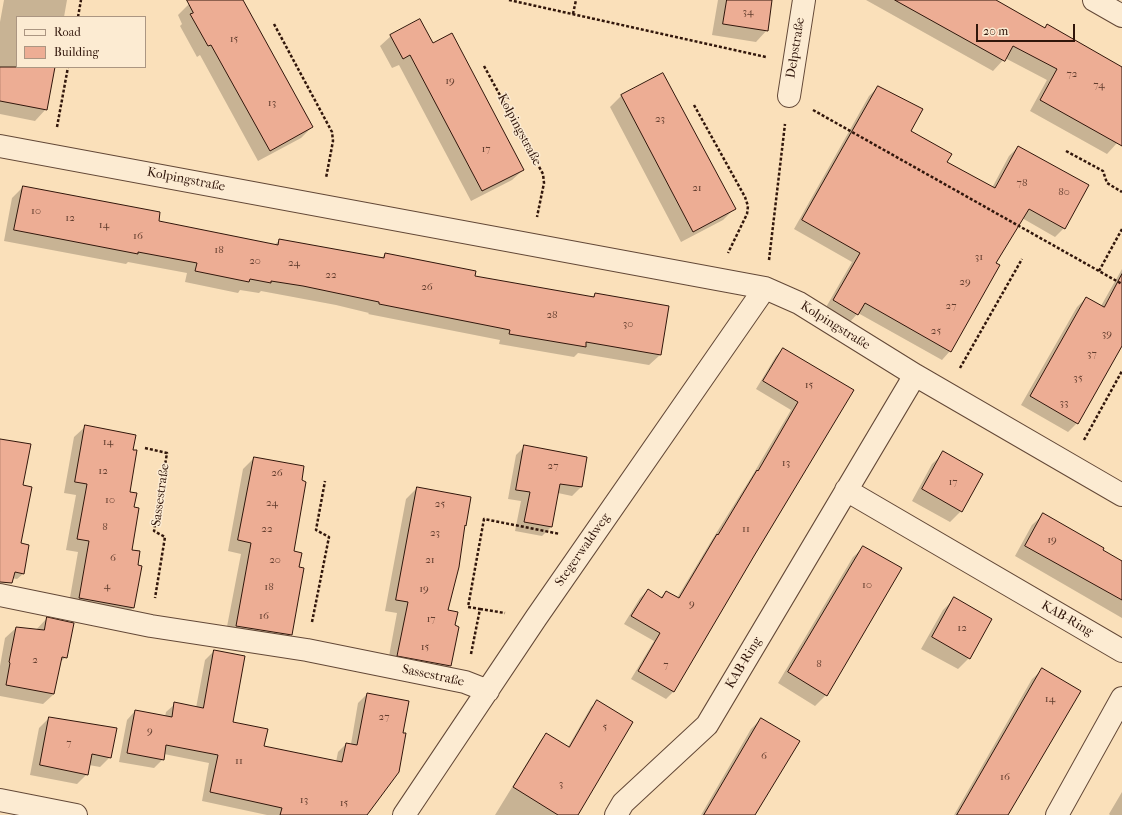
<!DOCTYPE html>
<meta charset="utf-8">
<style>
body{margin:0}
#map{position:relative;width:1122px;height:815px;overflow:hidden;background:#fae0ba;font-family:"IM FELL French Canon",serif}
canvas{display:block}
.legend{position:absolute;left:16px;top:16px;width:130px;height:52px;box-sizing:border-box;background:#fcebd2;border:1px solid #ab9682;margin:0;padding:5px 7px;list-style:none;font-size:12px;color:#31160b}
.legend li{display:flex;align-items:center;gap:8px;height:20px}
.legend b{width:20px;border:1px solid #ab9682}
.scale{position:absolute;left:976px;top:24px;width:99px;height:18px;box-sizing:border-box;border:2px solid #31160b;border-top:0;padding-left:5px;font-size:12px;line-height:14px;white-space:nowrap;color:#31160b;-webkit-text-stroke:3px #fcebd2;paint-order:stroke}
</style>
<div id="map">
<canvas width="1122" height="815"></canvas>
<ul class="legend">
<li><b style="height:5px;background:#fcebd2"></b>Road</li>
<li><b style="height:11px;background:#edad94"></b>Building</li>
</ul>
<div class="scale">20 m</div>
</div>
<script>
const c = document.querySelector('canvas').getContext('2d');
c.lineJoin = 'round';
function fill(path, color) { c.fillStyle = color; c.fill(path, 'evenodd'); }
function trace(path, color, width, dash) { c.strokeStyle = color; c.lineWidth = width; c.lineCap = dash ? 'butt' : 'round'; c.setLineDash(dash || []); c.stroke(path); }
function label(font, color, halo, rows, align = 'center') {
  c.font = font + ' "IM FELL French Canon",serif'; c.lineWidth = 3; c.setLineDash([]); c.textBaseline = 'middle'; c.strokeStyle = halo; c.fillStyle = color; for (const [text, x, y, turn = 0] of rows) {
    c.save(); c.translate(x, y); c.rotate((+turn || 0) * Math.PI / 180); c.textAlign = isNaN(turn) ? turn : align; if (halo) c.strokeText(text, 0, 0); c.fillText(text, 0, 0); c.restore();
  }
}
fill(new Path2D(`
 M4,0H67L64,17H17V67H54L46,109L35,121L0,114V22Z
 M196,0H242L312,127L301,138L258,161L200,55L197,57L180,26L182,24L178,15L189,4Z
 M718,0H771L767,30L756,42L712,35Z
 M866,0H993L1045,28L1047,26L1122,68V145L1117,143L1107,154L1030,111L1047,80L1005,58L993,71Z
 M391,36L432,44L523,170L512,180L471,201L399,65L392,68L380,46Z
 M663,74L734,209L723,220L681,242L610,107L621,96Z
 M878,87L909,132L946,162L992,188L1009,156L1018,147L1064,228L1055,237L1022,218L995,264L950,351L942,360L858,313L849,323L825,309L852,262L794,229L869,96Z
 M23,187L157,222L274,245L280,240L381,259L385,254L474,277L592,297L595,295L660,355L649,365L578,353L574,357L499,344L500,340L368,314L369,313L336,305L261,291L259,293L240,290L238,293L185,282L187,273L128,262L126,264L4,241L12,198Z
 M1122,269V345L1077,423L1068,432L1021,405L1077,307L1086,298L1101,306Z
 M783,349L853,390L673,692L666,699L631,679L654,641L624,624L640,598L648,590L660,598L666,592L677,598L710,543L752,476L791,410L756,389L776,356Z
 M86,426L132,451L128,492L133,508L131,550L133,608L122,619L68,609L78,552L66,550L76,495L64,493L74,437Z
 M525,446L586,458L581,487L572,496L558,493L551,527L542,536L515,531L521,501L508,499L516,455Z
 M944,453L961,511L950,522L912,501L932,464Z
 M254,458L298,568L291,634L279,646L225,637L241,554L228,551L243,469Z
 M417,488L465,525L464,527L447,611L454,626L458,627L450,666L439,677L387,667L397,613L385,611L406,499Z
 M1043,515L1122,562V618L1015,556L1032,525Z
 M0,540L23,574L17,579L0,576Z
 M864,547L826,695L815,706L778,683L853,557Z
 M954,599L969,658L958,669L921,649L943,610Z
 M47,618L66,657L59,663L54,694L43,704L0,696V666L5,638L16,628L36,630Z
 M214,651L232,723L263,747L336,762L338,752L346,744H351L358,703L367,694L366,815H267L202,801L209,763L164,754L163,759L154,768L119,762L127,720L135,711L165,717L166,712L175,704L196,708L205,660Z
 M1043,669L1007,815H954L1032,679Z
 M597,702L577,815H495L541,740L546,734L568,747L591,707Z
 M49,718L110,757L100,767L89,765L87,774L77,784L30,775L39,728Z
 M761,719L753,815H701L751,729Z
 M1122,792V815H1110L1109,814Z`), '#0003');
const building = new Path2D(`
 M187,0H243L313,127L270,151L211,45L208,46L190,14L193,13Z
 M727,0H772L768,31L723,24Z
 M895,0H996L1045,28L1047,24L1122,67V146L1040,100L1057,69L1013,46L1005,61Z
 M420,19L433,43L452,33L524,170L482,191L410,55L403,59L390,35Z
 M0,67H55L47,110L0,101Z
 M663,73L736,209L693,232L621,95Z
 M878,86L923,109L911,131L952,154L947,162L995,188L1018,146L1089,185L1065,229L1029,209L996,263L1000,265L951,352L865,303L858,315L833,300L860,253L802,220Z
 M23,186L160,212L159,221L278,245L279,239L384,258L385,253L476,271L475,276L594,297L595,293L669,306L661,355L586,342V347L509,334L510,330L379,304V302L303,286L271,281V283L250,279L249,282L195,271L197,263L138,252V254L14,230Z
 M1122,274V346L1078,424L1030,396L1086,297L1104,307Z
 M783,348L854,390L754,556L674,692L638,671L660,633L631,616L648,589L662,598L666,591L679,598L717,534L718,535L757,470L758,471L798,402L763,381Z
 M85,425L136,435L133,450H137L130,492L137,493L134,507L139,508L132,550L140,551L138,565L142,566L134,608L79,598L89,541L77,539L87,484L75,482Z
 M0,439L31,444L23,485L32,487L21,543L29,545L24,574L15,572L12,583L0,582Z
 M524,445L587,457L582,487L560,484L552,527L524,522L530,492L516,490Z
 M943,451L983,474L962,512L922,489Z
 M254,457L304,466L302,480L306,482L294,551L302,553L299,567L304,568L292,635L236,626L251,543L238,540Z
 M417,487L471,497L466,526L465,525L459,567L448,610L458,612L455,625L459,627L451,666L397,656L408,602L396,600Z
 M1043,513L1104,548L1103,550L1122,561V600L1025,546Z
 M863,546L902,568L827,696L788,672Z
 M954,597L992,619L970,659L932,637Z
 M47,617L74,623L67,658L62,657L54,694L6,685L10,663L9,662L16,627L44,630Z
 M214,650L245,656L233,722L268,729L264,746L342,762L346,743L357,745L367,693L409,701L403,733H406L399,772L367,815H280L282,808L210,792L218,755L166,745L164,760L127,753L135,710L172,717L174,702L203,708Z
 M1042,668L1081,691L1008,815H957Z
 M597,700L633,722L578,815H558L513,787L546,733L569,747Z
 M49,717L117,728L111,758L92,754L88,775L40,765Z
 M761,718L800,741L755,815H704Z`);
fill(building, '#edad94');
trace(building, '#31160b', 1);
const minor = new Path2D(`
 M1094,0L1122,16
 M789,96L804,0
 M0,146L765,288L799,303L915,375L1122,495
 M846,490L1122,651
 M0,595L151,626L307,650L465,682L488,691
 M0,800L76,815
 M404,815L536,618L765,288
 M616,815L623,803L707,725L915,375
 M1057,815L1122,698`);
trace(minor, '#634837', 24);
trace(new Path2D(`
 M509,0L766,57
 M573,14L576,0
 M78,17L81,0
 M274,24L332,132L333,141L326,178
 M484,66L543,174L544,183L537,217
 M694,105L745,197L748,206L747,214L728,253
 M813,110L1122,284
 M57,127L68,67
 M1066,151L1103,171L1107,183L1122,192
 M769,260L785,124
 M1099,271L1122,229
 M960,368L1022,259
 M1084,440L1122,371
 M145,448L167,453L154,531L165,537L155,598
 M480,609L505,613
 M312,622L329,537L316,530L325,481
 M471,654L480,609L468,607L484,519L560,534`), '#31160b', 2.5, [3, 2]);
trace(minor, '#fcebd2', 22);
label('11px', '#603c2d', null, [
 ["34",748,12],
 ["15",234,39],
 ["72",1072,74],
 ["19",450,81],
 ["74",1099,85],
 ["13",272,103],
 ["23",660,119],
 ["17",486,149],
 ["78",1022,183],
 ["21",697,188],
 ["80",1064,192],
 ["10",36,211],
 ["12",70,218],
 ["14",104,225],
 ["16",138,236],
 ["18",219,250],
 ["31",979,257],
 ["20",255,261],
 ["24",294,263],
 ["22",331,275],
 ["29",965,282],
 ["26",427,287],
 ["27",951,306],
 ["28",552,315],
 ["30",628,324],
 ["25",936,331],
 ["39",1107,334],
 ["37",1092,354],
 ["35",1078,378],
 ["15",809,385],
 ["33",1064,403],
 ["14",108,442],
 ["13",786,463],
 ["27",553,466],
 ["12",103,471],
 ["26",277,473],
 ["17",953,482],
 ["10",110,500],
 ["24",272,503],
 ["25",440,504],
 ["8",105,527],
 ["22",267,529],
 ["11",746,529],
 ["23",435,533],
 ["19",1052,540],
 ["6",113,558],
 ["20",275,560],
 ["21",430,560],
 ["10",867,585],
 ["4",107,586],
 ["18",269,587],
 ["19",424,589],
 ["9",692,604],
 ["16",264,616],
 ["17",431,619],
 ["12",962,628],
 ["15",425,647],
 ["2",35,660],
 ["8",819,664],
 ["7",666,665],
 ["14",1050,699],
 ["27",384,717],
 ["5",605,727],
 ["9",150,731],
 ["7",69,743],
 ["6",764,756],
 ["11",239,761],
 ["16",1005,777],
 ["3",561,784],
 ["13",304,800],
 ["15",344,803]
]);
label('13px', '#31160b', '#fcebd2', [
 ["Delpstraße",796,48,-81],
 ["Kolpingstraße",519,130,62],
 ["Kolpingstraße",186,180,11],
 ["Kolpingstraße",835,326,32],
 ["Sassestraße",161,495,-82],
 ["Stegerwaldweg",583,550,-55],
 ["KAB-Ring",1067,619,30],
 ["KAB-Ring",744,663,-59],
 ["Sassestraße",433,676,12]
]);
</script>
